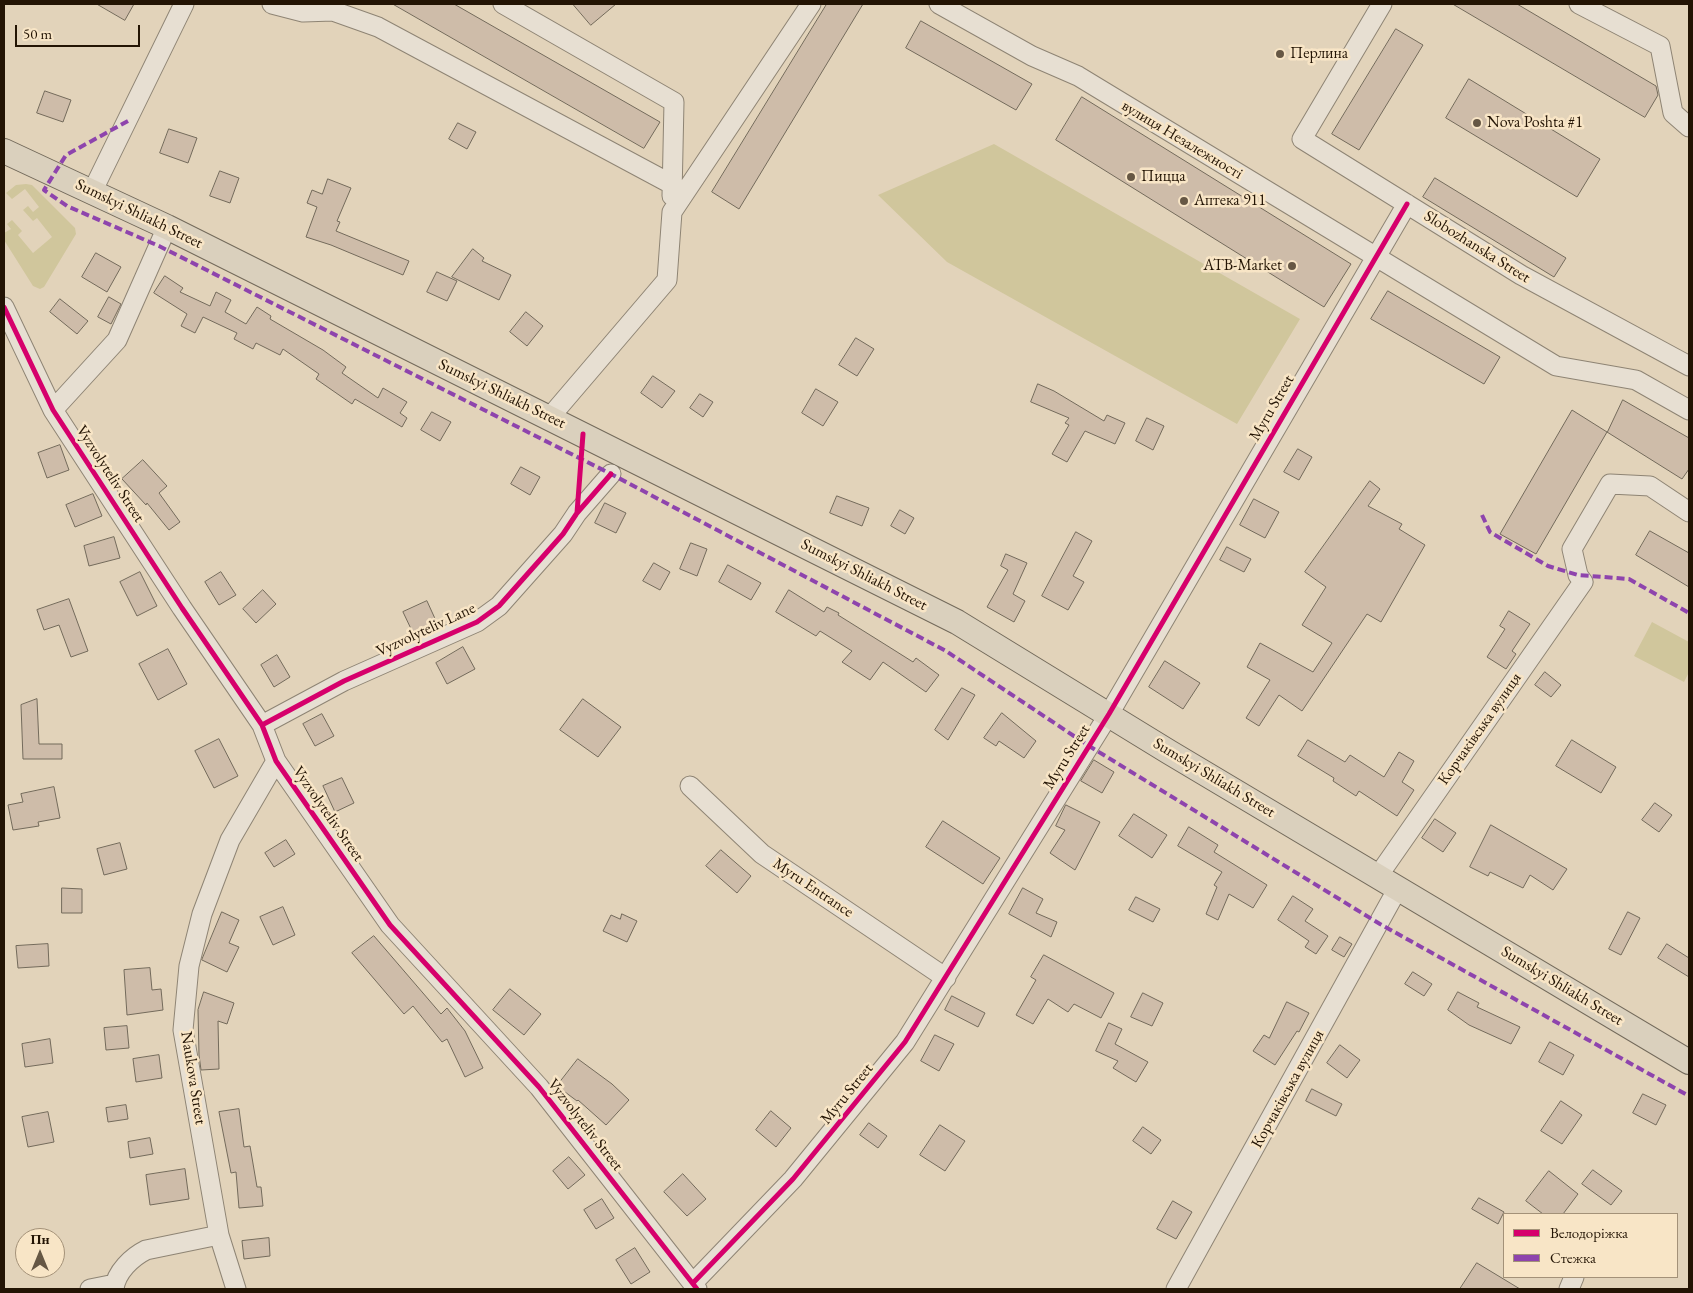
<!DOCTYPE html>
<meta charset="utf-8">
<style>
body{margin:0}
#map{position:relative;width:1693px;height:1293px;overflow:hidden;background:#e2d3ba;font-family:"EB Garamond",serif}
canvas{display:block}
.frame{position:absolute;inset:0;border:5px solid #231404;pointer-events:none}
.legend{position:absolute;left:1503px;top:1213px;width:175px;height:65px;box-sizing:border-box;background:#f8e5c6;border:1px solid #a39178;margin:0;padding:6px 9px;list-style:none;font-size:15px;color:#231404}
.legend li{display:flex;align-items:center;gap:10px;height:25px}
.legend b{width:25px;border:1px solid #a39178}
.north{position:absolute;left:15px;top:1228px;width:50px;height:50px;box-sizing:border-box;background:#f8e5c6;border:1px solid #a39178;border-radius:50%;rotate:0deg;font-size:14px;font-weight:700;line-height:20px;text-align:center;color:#231404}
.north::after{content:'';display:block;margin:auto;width:18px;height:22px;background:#665744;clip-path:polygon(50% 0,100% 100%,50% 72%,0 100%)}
.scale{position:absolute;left:15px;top:25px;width:125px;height:22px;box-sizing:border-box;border:2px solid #231404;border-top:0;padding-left:6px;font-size:15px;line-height:18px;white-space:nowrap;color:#231404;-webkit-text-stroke:4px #f8e5c6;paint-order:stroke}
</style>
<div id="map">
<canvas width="1693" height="1293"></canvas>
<div class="frame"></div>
<ul class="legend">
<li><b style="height:6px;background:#d6006c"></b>Велодоріжка</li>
<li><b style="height:6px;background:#8e44ad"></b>Стежка</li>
</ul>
<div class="north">Пн</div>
<div class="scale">50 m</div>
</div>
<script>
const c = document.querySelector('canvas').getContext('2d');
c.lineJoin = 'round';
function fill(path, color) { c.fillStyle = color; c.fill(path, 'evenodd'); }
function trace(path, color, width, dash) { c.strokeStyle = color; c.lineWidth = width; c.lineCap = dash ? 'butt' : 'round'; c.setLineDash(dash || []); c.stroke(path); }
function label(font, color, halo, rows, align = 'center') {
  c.font = font + ' "EB Garamond",serif'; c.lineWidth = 5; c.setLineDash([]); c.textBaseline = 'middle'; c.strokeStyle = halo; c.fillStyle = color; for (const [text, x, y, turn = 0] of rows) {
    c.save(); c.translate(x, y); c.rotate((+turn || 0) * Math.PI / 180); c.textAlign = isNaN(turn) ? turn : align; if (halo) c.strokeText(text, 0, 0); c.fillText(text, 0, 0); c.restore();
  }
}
fill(new Path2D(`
 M994,144L1300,319L1237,424L947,262L878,195Z
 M26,184L32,185L75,228L76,234L44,287L40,289L33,286L4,240V233L11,229L7,224L12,220L22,231L18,235L33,253L52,237L37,218L33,221L23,210L28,206L33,212L39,207L25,189L12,199L6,193L16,185Z
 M1652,622L1689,642V672L1684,682L1634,656Z`), '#d0c69c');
const building = new Path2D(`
 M97,4H134L125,20Z
 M393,4H454L660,122L644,148Z
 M573,4H616L591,25Z
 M827,4H863L739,209L712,192Z
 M1453,4H1517L1656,86L1658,95L1645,117Z
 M921,21L1032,84L1016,110L906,48Z
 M1396,29L1423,45L1359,150L1332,134Z
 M1469,79L1600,159L1577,197L1446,118Z
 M45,91L71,100L63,122L37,113Z
 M1082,97L1351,264L1324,307L1056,140Z
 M458,123L476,132L467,149L449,139Z
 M169,129L197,138L188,163L160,153Z
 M220,171L239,178L230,203L210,196Z
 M1435,178L1566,258L1554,277L1423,197Z
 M328,179L351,188L337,221L340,222L336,231L409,261L403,275L331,245L306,237L317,207L307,203L312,190L322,194Z
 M473,249L484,258L482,261L511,275L499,300L452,277Z
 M96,253L121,267L107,292L82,277Z
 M437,272L457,281L447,301L427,292Z
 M165,276L183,288L180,292L210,306L216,292L231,300L225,312L246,324L257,307L271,316L270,319L323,350L346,367L342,373L378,398L383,388L407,402L400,413L407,418L402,427L355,399L352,404L316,379L319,374L283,349L280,355L256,343L253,349L234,339L237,333L203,317L195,333L181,326L187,314L154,293Z
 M1388,291L1500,357L1484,384L1371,319Z
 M109,297L121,304L111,324L98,317Z
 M60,299L88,321L77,334L50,312Z
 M526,312L543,326L527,346L510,332Z
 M856,338L874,349L857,376L839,365Z
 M653,376L675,391L662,408L641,393Z
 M1038,384L1054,391L1104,421L1107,415L1125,423L1115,444L1085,431L1067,462L1052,454L1069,425L1065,423L1069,418L1031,402Z
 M816,389L838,402L823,426L802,413Z
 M700,394L713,402L703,417L690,408Z
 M1623,400L1689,438V469L1682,479L1607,432L1536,554L1500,534L1572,410L1607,432Z
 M432,412L451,422L440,441L421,430Z
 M1147,418L1164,426L1153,450L1136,441Z
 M60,445L69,470L47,478L38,453Z
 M1298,449L1312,457L1299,480L1284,472Z
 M143,460L167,486L159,493L180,522L169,530L147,503L146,505L122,479Z
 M521,467L540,477L530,495L511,484Z
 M1370,481L1380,489L1368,506L1402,524L1399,529L1425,545L1381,622L1367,614L1302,711L1279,695L1259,726L1246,718L1270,680L1247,667L1260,643L1313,672L1332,643L1302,625L1326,587L1305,572Z
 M93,494L102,516L75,527L66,505Z
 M837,496L869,508L862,526L830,513Z
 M1254,499L1279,512L1265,538L1240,525Z
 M605,503L626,513L616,533L595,523Z
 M900,510L914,518L905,534L891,526Z
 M1650,531L1689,553V587L1636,555Z
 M1076,532L1092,541L1073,576L1084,582L1068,610L1042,596Z
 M114,537L120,558L89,566L84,546Z
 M691,543L707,549L697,576L680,569Z
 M1227,547L1251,559L1244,572L1220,560Z
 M1006,554L1027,563L1013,594L1025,601L1014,622L987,607L1008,570L1001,566Z
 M654,563L670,572L660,590L643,581Z
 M728,565L761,583L751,600L719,582Z
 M140,572L157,606L137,616L120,582Z
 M221,572L236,595L219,605L205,582Z
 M263,590L276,604L256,623L243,609Z
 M789,590L824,612L827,607L839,613L838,615L886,645L913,662L916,658L939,675L926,692L883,662L870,680L842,662L852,651L820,631L816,636L776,612Z
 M69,599L88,651L71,657L59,625L44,630L37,610Z
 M427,601L437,623L413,633L403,612Z
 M1509,611L1530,624L1512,651L1516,654L1506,669L1487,657L1505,629L1500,626Z
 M463,647L475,669L447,684L436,663Z
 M168,649L187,684L158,700L139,664Z
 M277,655L290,677L274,687L261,665Z
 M1165,661L1200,683L1183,709L1149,687Z
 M1545,672L1561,685L1551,697L1535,685Z
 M962,688L975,695L948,740L935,730Z
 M37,699L39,744H62V759H23L21,705Z
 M583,699L621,727L598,757L560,730Z
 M1002,713L1036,741L1024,758L999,741L996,746L984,738Z
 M322,714L334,736L315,746L303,724Z
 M219,739L238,776L214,788L195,751Z
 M1308,740L1345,762L1350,755L1384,777L1399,752L1414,761L1402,782L1414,790L1397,816L1359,791L1356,796L1333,781L1334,778L1298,756Z
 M1572,740L1616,767L1601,793L1556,766Z
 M1094,760L1114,772L1102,793L1081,781Z
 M342,778L354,803L335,812L323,786Z
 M54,787L60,818L38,822L39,826L13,830L8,805L23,802L21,794Z
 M1655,803L1672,815L1659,832L1642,820Z
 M1066,805L1100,822L1075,870L1050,853L1065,830L1056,826Z
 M1134,814L1167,835L1152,858L1119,836Z
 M1435,819L1456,833L1443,852L1422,838Z
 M943,821L1000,858L983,884L926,847Z
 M1491,825L1567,869L1553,890L1530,875L1523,888L1490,872L1488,876L1470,867Z
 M1189,827L1218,845L1214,852L1267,885L1253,908L1229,894L1218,920L1206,914L1217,887L1214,885L1222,872L1178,846Z
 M286,840L295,854L274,867L265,853Z
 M120,843L127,869L104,875L97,849Z
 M721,850L751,876L737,893L706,866Z
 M62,888L82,889V913H62Z
 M1023,888L1043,899L1036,913L1057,922L1051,937L1009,914Z
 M1293,896L1313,909L1305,921L1328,936L1316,954L1305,947L1309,941L1278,920Z
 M1136,897L1160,909L1153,922L1129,910Z
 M283,907L295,935L273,945L260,917Z
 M222,912L239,920L229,943L239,947L227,972L202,960Z
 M1628,912L1640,918L1621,955L1609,949Z
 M622,914L637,921L627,942L603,931L611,915L620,919Z
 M374,936L441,1014L447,1008L465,1031L483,1068L465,1077L447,1039L442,1042L413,1006L404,1014L352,953Z
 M1340,937L1352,944L1344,957L1332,950Z
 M48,944L49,966L18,968L16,946Z
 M1667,944L1689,958V977L1658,958Z
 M1044,955L1114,993L1101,1018L1074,1004L1068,1012L1048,999L1033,1024L1016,1015L1036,980L1031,977Z
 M150,968L152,990L161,989L163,1010L127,1015L124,970Z
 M1413,972L1432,984L1424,996L1405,984Z
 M510,989L541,1014L524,1035L493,1010Z
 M204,992L234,1003L227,1024L218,1021L219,1069L201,1070L199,1055L198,1010Z
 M1458,992L1479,1003L1477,1007L1520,1027L1511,1044L1469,1025L1448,1010Z
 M1143,993L1163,1003L1152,1026L1131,1017Z
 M952,996L985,1013L978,1027L945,1010Z
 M1287,1002L1309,1013L1299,1032L1297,1031L1275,1065L1253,1051L1264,1035L1269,1038Z
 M1109,1023L1122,1029L1115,1044L1148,1062L1136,1082L1113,1068L1118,1061L1096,1051Z
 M127,1026L129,1048L106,1050L104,1028Z
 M935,1035L954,1044L939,1071L921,1061Z
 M50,1039L53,1063L25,1067L22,1044Z
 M1550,1042L1574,1055L1563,1075L1539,1062Z
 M1340,1045L1360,1060L1347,1078L1327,1063Z
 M159,1055L162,1078L136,1082L133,1059Z
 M578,1059L612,1084L629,1100L606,1125L578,1100L577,1101L557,1086Z
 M1312,1089L1342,1104L1336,1116L1306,1101Z
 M1643,1094L1666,1105L1656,1125L1633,1113Z
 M1561,1101L1582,1115L1562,1144L1541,1131Z
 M126,1105L128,1119L108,1122L106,1108Z
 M239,1109L244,1147L250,1146L257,1187H261L263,1206L239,1208L236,1172L231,1173L219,1112Z
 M771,1111L791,1128L776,1147L756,1130Z
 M48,1112L54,1142L28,1147L22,1117Z
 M869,1123L887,1136L878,1148L860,1135Z
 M940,1125L965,1141L945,1171L920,1155Z
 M1143,1127L1161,1140L1151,1154L1133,1141Z
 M150,1138L153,1154L130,1158L128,1142Z
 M569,1157L585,1175L568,1189L553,1171Z
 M185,1169L189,1199L150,1205L146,1175Z
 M1593,1170L1622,1191L1611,1205L1582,1184Z
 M1549,1171L1578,1194L1563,1214H1543L1526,1201Z
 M683,1174L706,1199L687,1216L664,1192Z
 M1479,1198L1504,1212L1498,1224L1472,1209Z
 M602,1199L614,1218L596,1229L584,1210Z
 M1173,1201L1192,1212L1176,1239L1157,1229Z
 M269,1238L270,1256L244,1259L242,1241Z
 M635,1248L650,1272L631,1284L616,1260Z
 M1477,1263L1520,1289H1460Z`);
fill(building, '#cebca9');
trace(building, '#736a5b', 1);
const minor = new Path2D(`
 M272,4L303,12L333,11L378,27L673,185
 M503,4L674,102L672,196
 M939,4L1032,56L1078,76L1556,366L1636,380L1689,410
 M1382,4L1302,139L1521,275L1689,366
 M1579,4L1660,46L1673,113L1689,127
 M92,192L184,4
 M4,307L53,410L182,608L262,725L276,761L390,925L539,1087L697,1289
 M53,410L117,340L167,227
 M550,417L667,280L672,212L811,4
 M262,725L344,681L477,622L499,606L563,534L577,513L611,474
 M690,786L762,854L946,978
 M1378,876L1583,582L1578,575L1572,549L1610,484L1650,486L1689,512
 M693,1283L793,1179L905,1042L1109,714L1407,204
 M90,1289L115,1284
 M114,1289C116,1272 132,1257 146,1250L219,1235
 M236,1289L219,1235L183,1030L189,966L202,914L230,840L276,761
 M1176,1289L1398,888
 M1569,1289L1574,1277`);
const major = new Path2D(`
 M4,151L167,227L957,622L1169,752L1689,1062`);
trace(minor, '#8e8474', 21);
trace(major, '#736a5b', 26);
trace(minor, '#e7dfd2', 19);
trace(major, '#dad0bd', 24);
trace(new Path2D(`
 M128,121L66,155L44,190L67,206L159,246L611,474L946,651L1089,746L1380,924L1689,1096
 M1482,515L1490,532L1548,566L1578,575L1629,579L1689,613`), '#8e44ad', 4, [8, 4]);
trace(new Path2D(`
 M4,307L53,410L182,608L262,725L276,761L390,925L539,1087L697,1289
 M577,513L583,434
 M262,725L344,681L477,622L499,606L563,534L577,513L611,474
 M693,1283L793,1179L905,1042L1109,714L1407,204`), '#d6006c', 5);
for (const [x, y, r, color] of [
 [1280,54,5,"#665744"],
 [1477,123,5,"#665744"],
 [1131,177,5,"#665744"],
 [1184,201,5,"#665744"],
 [1292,266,5,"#665744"]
]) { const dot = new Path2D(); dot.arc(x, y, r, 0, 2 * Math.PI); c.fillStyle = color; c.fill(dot); trace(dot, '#f8e5c6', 2); }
label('16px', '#231404', '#f8e5c6', [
 ["Перлина",1290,54],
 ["Nova Poshta #1",1487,123],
 ["Пицца",1141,177],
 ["Аптека 911",1194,201],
 ["ATB-Market",1282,266,"right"]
], 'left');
label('16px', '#231404', '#f8e5c6', [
 ["вулиця Незалежності",1182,140,31],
 ["Sumskyi Shliakh Street",139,214,26],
 ["Slobozhanska Street",1477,247,32],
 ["Sumskyi Shliakh Street",502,394,26],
 ["Myru Street",1272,408,-60],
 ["Vyzvolyteliv Street",110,474,57],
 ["Sumskyi Shliakh Street",864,575,27],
 ["Vyzvolyteliv Lane",426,630,-25],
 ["Корчаківська вулиця",1480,729,-55],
 ["Myru Street",1067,757,-58],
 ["Sumskyi Shliakh Street",1214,778,31],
 ["Vyzvolyteliv Street",328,814,55],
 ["Myru Entrance",813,888,34],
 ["Sumskyi Shliakh Street",1562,986,31],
 ["Naukova Street",193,1078,81],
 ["Корчаківська вулиця",1288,1089,-61],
 ["Myru Street",847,1094,-51],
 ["Vyzvolyteliv Street",585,1125,52]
]);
</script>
